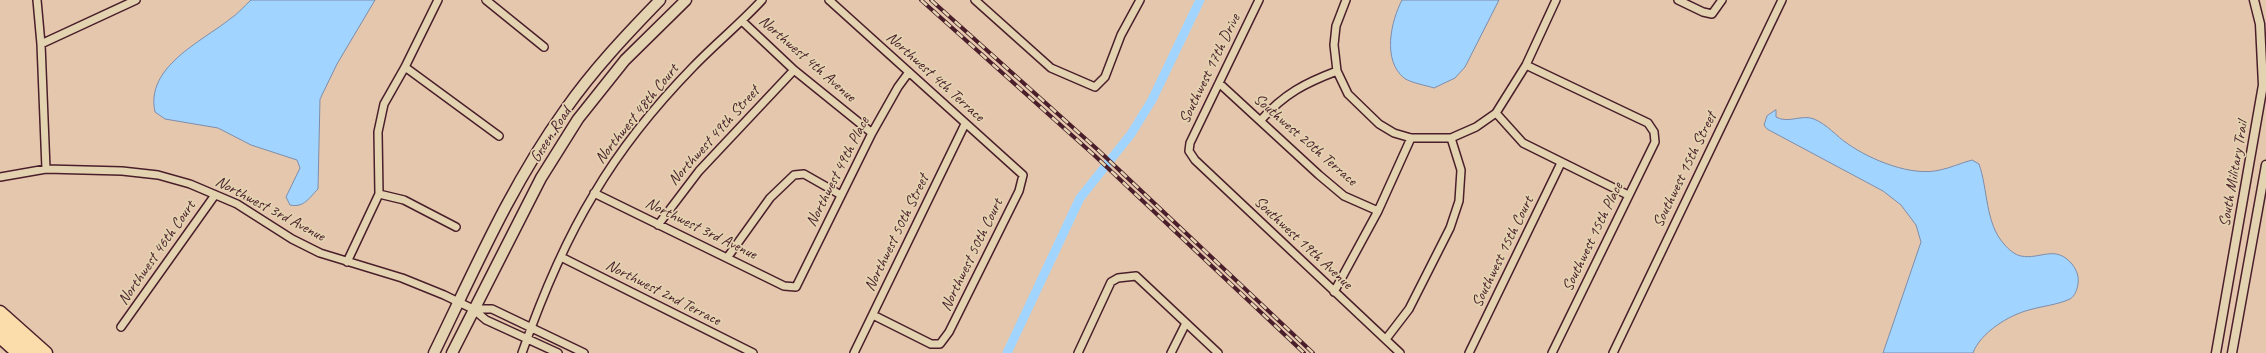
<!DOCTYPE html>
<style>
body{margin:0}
canvas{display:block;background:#e5c7ad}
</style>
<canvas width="2266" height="353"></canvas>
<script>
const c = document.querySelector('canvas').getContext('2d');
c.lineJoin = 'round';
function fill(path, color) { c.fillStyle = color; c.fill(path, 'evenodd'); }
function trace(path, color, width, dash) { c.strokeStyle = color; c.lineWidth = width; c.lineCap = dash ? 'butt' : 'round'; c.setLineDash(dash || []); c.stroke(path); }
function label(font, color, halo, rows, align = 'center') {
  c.font = font + ' Caveat,sans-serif'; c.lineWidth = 3.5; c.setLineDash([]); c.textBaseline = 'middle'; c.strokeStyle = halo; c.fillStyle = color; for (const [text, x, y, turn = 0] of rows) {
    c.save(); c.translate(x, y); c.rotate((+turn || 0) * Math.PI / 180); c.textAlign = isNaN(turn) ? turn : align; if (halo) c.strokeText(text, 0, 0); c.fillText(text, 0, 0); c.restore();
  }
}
const water = new Path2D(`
 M251,0H375L337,64L320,99L318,189C309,198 304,208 290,205L286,197L300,168L297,160L251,145L218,128L165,119L155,112C145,67 201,42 230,19C238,14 244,6 251,0Z
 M1402,0H1499L1465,67L1455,78L1434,88C1425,85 1411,83 1404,78C1382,60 1391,21 1402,0Z
 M1776,110V117C1788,124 1802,114 1814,119C1828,125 1836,136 1848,144C1871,160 1912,177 1940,170C1950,168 1961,163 1972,160L1979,164C1988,189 1985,223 2004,244C2008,249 2015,255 2021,256C2040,260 2055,244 2072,264C2077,271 2079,276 2078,284C2077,290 2075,296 2070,299C2057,305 2042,306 2029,310C2009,315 1980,333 1973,353H1883L1921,242L1916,225L1901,205L1883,191L1767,129L1764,125L1767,116Z`);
fill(water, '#a1d5ff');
trace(water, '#7e8caa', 1);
trace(new Path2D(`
 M1007,353L1080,198L1131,134L1152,100L1200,0`), '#a1d5ff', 9);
const minor = new Path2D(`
 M37,0L41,44L46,169
 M486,0L544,47
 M829,0L1023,175L1019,191L949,332L940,344H931L873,315
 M975,0L1051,68L1095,87L1105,77L1121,35L1140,0
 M1259,0L1190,143L1189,151L1195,160L1400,353
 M1346,0L1336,26L1334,45L1337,71L1348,94L1379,124L1394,133L1411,138H1451L1476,127L1496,113L1526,65L1556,0
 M1678,0L1703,12L1712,14L1722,0
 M742,21L794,70L872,133
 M41,44L136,0
 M1526,65L1648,123L1654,132L1655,142L1552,353
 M405,67L499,136
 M1219,83L1319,175L1344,196L1378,211
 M1496,113L1523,143L1628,195
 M1261,120C1284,94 1305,83 1337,71
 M0,177L46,169L122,171L158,175L190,184L237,204L292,239L320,253L402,278L444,295L473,309L486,320L558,353
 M594,193L784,286L796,287L872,133L898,87L909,72
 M379,194L404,200L456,227
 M658,225L699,171L794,70
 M561,257L753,353
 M727,258L770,198L794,175L804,174L841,195
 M347,262L379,194L378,132L384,104L405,67L438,0
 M1334,292L1378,211L1411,138
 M473,309H492L584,353
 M121,327L215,195
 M1386,339L1409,309L1450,228L1459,201L1461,170L1451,138
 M522,353C541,299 564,243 594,194C621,148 656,105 693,67C715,44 740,24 762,0
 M854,353L965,124
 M1078,353L1111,282L1118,278L1136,276L1218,353
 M1171,353L1186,323
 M1469,353L1561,163
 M1613,353L1782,0`);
const tertiary = new Path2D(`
 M2216,353L2263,85L2260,24L2254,0
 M2232,353L2266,165`);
const secondary = new Path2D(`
 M434,353C474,271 511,185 565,110C593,70 626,35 660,0
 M452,353L541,178L578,119L625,60L686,0`);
const motorway = new Path2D(`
 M0,312L46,353
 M0,326L32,353
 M0,337L18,353`);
trace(minor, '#4a1f2b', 10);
trace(tertiary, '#4a1f2b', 11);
trace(secondary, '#4a1f2b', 13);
trace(motorway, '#4a1f2b', 15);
trace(minor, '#e4d3b0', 7);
trace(tertiary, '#e4d3b0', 8);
trace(secondary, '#e4d3b0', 10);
trace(motorway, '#faddab', 12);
const rail = new Path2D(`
 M921,0L1094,155L1304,353
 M931,0L1098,150L1313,353`);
trace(rail, '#4a1f2b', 4);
trace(rail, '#e4d3b0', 2.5, [8]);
label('16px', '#4a1f2b', '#e4d3b0', [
 ["Northwest 4th Avenue",807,59,41],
 ["Southwest 17th Drive",1210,69,-64],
 ["Northwest 4th Terrace",935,77,42],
 ["Northwest 48th Court",637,114,-51],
 ["Green Road",551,135,-57],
 ["Northwest 49th Street",714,136,-48],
 ["Southwest 20th Terrace",1305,140,41],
 ["Southwest 15th Street",1685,170,-64],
 ["Northwest 49th Place",838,172,-63],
 ["South Military Trail",2234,174,-80],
 ["Northwest 3rd Avenue",270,209,28],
 ["Northwest 3rd Avenue",701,229,26],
 ["Northwest 50th Street",897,233,-64],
 ["Southwest 15th Place",1593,237,-64],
 ["Southwest 19th Avenue",1303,243,43],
 ["Southwest 15th Court",1503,252,-64],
 ["Northwest 46th Court",157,253,-55],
 ["Northwest 50th Court",972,255,-64],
 ["Northwest 2nd Terrace",663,293,27]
]);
</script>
